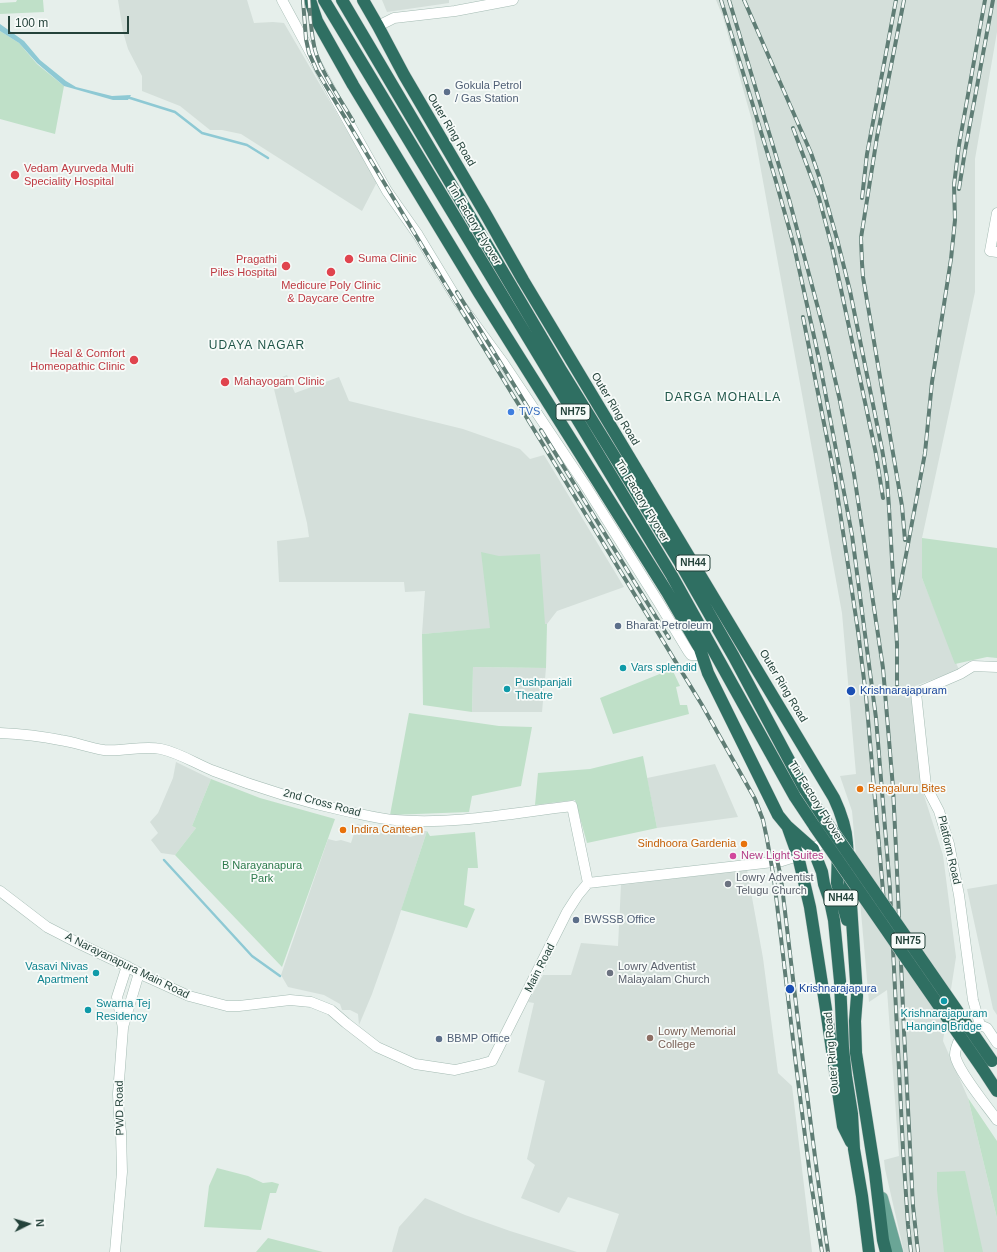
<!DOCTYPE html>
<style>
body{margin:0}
#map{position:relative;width:997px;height:1252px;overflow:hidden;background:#e6efeb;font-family:Arial,sans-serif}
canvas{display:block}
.north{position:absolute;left:8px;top:1204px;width:40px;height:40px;-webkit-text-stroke:3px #f7fbf9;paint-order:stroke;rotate:85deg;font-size:11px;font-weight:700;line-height:16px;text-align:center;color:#24423a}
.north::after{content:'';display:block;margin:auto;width:14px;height:18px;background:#24423a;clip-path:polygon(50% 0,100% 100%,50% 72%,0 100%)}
.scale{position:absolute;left:8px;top:16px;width:121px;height:18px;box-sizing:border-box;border:2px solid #24423a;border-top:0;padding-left:5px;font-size:12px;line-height:14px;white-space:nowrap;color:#24423a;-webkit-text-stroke:3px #f7fbf9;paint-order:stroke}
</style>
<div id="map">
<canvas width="997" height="1252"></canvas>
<div class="north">N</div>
<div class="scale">100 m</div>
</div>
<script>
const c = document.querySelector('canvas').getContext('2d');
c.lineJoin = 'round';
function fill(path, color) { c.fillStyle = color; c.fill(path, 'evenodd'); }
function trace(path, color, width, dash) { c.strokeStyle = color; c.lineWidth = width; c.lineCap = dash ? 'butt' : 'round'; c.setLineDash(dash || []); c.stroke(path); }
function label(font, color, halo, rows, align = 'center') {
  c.font = font + ' Arial,sans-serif'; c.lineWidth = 3.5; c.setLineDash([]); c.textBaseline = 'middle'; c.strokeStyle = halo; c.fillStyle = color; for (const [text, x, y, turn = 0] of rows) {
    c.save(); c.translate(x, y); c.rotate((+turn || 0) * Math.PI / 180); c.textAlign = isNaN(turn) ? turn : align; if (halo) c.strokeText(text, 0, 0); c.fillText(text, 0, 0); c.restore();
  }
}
fill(new Path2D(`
 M118,0H247L254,23L273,22L284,23L377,182L362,211L241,134L222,130H210L180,106L142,91V76L128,49L123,32Z
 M382,0H449V3L387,12Z
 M716,0H997V32L975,159V292L922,538V578L959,670L915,686L921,786L943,855L956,957L943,1041L968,1098L997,1218V1252H904L885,1169L884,1160L899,1156L887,990L869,1002L852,811L840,776L856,774L842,613L752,121L723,17Z
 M287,375L295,393L339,377L349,401L463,429L520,449L530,459L544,455L624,587L557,611L547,624L422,634L425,591L405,592L404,582H279L277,541L309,537L307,523L272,381Z
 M473,667L546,668L542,712H472Z
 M176,762L211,779L192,826L196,828L175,855L161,853L151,840L158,833L150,822L158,813L173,778Z
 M715,764L738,817L657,828L647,778Z
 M357,824L394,833L403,832L410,837L417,835L422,831H427L395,929L372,994L359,1025L358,1014L350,1010H342L340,1004L324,995L288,987L281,975L328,839L336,841L341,840L351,843Z
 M747,870L763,958L778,1073L792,1086L812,1252H606L619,1214L568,1197L559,1213L521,1198L535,1165L527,1159L545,1081L518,1072L534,1003L528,1002L543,975H571L581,943L618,946L621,885Z
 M997,884V1015L993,1009L967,889Z
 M425,1198L465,1215L510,1231L577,1252H392L399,1227Z`), '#d4dfda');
fill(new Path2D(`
 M17,0H43L44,12L0,14V3L16,2Z
 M0,31L19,43L37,64L64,86L55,134L0,119Z
 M922,538L997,548V658L987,657L955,664L922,578Z
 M481,552L499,556L540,554L545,624H547L546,668L473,667L472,712L423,705L422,634L490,628Z
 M672,669L680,686L676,687L680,705H687L689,714L613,734L600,698Z
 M409,713L499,726L532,727L521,786L472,796L469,812L390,815Z
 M643,756L657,828L587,843L575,800L535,805L538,773L590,769Z
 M211,779L260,798L335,819L282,967L175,855L196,828L192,826Z
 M427,831L430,836L475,832L478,868H468L464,905L475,909L467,928L401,910Z
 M968,1098L997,1141V1218Z
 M217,1168L248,1176L263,1183L272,1182L279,1184L276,1193H270L261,1230L204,1227L209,1186Z
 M965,1171L983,1252H944L937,1190V1172Z
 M268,1238L323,1252H256Z`), '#bfe0c8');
fill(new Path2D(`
 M0,24L24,41L40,60L66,81L76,87L112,96L131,95L128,100H113L64,86L37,63L19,43L0,31Z`), '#8ec9d4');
trace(new Path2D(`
 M127,97L175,112L202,133L247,145L268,158
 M164,860L252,956L280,976`), '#8ec9d4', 2.5);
const secondary = new Path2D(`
 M282,0L335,98L387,191L418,235L458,301L504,364L585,485L659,603L688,651L691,655H702
 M378,26L394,18L455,11L513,0
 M997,213L990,251L997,252
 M0,733C20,734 40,736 60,740C75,742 89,748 104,750C123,752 143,745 161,749C180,753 196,764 214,771C258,788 304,802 350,812C365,815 380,819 395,820C454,825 513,813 572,806L588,883
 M0,891L47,927L82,945L122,964L147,977L189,996L227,1006H239L290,1000L311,1002L331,1010L346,1023L377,1047L415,1064L455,1070L481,1064L492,1061L567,912L578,895L588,883L782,861L798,856L831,839
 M980,1025L973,1000L959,895L949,844L939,811L926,786L916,693L960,674L973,666L997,667
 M123,1027L139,973
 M997,1043L987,1028L980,1025L963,1032C960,1039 955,1046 955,1055C957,1070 987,1106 997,1120
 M115,1252L122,1172L121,1132L119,1115L118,1094L123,1028L117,997L127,966`);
const primary = new Path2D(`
 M882,1198L897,1252`);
const highway = new Path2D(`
 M310,0L317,21L353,85L479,293L667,592L700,649L708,673L778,815L787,826L813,849L822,872L824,884L830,901L834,920L840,981L843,1048L846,1076L852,1114L854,1149L862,1196L869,1252
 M324,0L672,576L795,797L815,827
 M342,0L561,370L679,561L734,657L804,788L825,820
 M363,0L378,26L404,75L485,213L523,280L834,798C841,813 846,826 847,843L857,996L855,1021L856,1053L875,1173L883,1240L886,1252
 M788,828L798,856L810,907L827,1016L843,1126L851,1142
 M838,852L837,883L847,920
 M982,1068L997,1091`);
trace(secondary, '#a4bbb3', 11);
trace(primary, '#c2cac8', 13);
trace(highway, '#c2cac8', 13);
trace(secondary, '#fff', 10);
trace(primary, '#6aa596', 12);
trace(highway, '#2f6f62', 12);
const rail = new Path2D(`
 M303,0L306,39L309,53L317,71L442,279L663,641L702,705L755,799L763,820L767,839L774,879L796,1065L811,1183L822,1252
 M309,0C310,16 311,33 315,50C321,72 341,100 353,121
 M721,0L775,178L794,246L819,359L852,535L876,718L890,889L903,1149L908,1225L911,1252
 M729,0L789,199L823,327L840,401L854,474L883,668L893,788L896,849L904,1031L913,1206L918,1252
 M744,0L811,153L820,179L837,239L850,291L882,449L887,479L889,508L897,644V685
 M904,0L877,137L861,238L862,263L863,277L902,506L905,540
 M793,128L819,198L832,247L876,454L883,498
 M959,189L965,151L993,0
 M862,198L867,154L896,0
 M457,292L530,411
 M803,317L835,479L858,631L866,696L887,937
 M541,430L669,638
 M898,598L925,453L932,382L951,259L955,220L954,185L959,145L985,0
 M776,855L781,878C796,1003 810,1128 828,1252`);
trace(rail, '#5f7d75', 4);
trace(rail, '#f7fbf9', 2.5, [8]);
const highwayBridge = new Path2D(`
 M825,820L992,1061
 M815,827L982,1068`);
trace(highwayBridge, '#c2cac8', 13, []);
trace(highwayBridge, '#2f6f62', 12);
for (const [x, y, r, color] of [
 [447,92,4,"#5c6f8a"],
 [15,175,5,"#e0444e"],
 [349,259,5,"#e0444e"],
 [286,266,5,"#e0444e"],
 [331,272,5,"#e0444e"],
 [134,360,5,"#e0444e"],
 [225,382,5,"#e0444e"],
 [511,412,4,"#3f7fe0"],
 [618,626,4,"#5c6f8a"],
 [623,668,4,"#0f9aa8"],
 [507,689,4,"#0f9aa8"],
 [851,691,5,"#1a4fb4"],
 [860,789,4,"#e8710a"],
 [343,830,4,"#e8710a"],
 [744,844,4,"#e8710a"],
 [733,856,4,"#d1479c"],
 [728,884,4,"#6b7280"],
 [576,920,4,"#5c6f8a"],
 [96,973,4,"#0f9aa8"],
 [610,973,4,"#6b7280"],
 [790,989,5,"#1a4fb4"],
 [944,1001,4,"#0f9aa8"],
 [88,1010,4,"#0f9aa8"],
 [650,1038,4,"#8d6e63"],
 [439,1039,4,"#5c6f8a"]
]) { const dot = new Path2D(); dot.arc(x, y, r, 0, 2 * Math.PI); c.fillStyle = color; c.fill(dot); trace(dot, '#f7fbf9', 1.5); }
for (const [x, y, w] of [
 [573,412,34],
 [693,563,34],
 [841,898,34],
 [908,941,34]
]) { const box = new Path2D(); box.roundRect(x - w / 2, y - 8, w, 16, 3); c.fillStyle = '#f7fbf9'; c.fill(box); trace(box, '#24423a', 1); }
label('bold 10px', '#24423a', null, [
 ["NH75",573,412],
 ["NH44",693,563],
 ["NH44",841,898],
 ["NH75",908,941]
]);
label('11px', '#4e5e75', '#f7fbf9', [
 ["Gokula Petrol",455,86],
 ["/ Gas Station",455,99],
 ["Bharat Petroleum",626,626],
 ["BWSSB Office",584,920],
 ["BBMP Office",447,1039]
], 'left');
label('11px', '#24423a', '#f7fbf9', [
 ["Outer Ring Road",451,130,59],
 ["Tin Factory Flyover",474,224,59],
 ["Outer Ring Road",615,409,59],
 ["Tin Factory Flyover",642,501,59],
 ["Outer Ring Road",783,686,59],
 ["Tin Factory Flyover",816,802,58],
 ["2nd Cross Road",322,803,15],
 ["Platform Road",949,850,77],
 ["A Narayanapura Main Road",127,966,26],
 ["Main Road",540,968,-63],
 ["Outer Ring Road",832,1053,-95],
 ["PWD Road",120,1108,-91]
]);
label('11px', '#be3a42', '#f7fbf9', [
 ["Vedam Ayurveda Multi",24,169],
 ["Speciality Hospital",24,182],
 ["Suma Clinic",358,259],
 ["Pragathi",277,260,"right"],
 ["Piles Hospital",277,273,"right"],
 ["Medicure Poly Clinic",331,286,"center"],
 ["& Daycare Centre",331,299,"center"],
 ["Heal & Comfort",125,354,"right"],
 ["Homeopathic Clinic",125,367,"right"],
 ["Mahayogam Clinic",234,382]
], 'left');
label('11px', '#366cbe', '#f7fbf9', [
 ["TVS",519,412]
], 'left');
label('11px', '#0d838f', '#f7fbf9', [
 ["Vars splendid",631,668],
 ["Pushpanjali",515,683],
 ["Theatre",515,696],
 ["Vasavi Nivas",88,967,"right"],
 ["Apartment",88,980,"right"],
 ["Swarna Tej",96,1004],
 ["Residency",96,1017],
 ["Krishnarajapuram",944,1014,"center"],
 ["Hanging Bridge",944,1027,"center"]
], 'left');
label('11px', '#164399', '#f7fbf9', [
 ["Krishnarajapuram",860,691],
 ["Krishnarajapura",799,989]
], 'left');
label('11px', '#c56008', '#f7fbf9', [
 ["Bengaluru Bites",868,789],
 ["Indira Canteen",351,830],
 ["Sindhoora Gardenia",736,844,"right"]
], 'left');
label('11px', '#b23c85', '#f7fbf9', [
 ["New Light Suites",741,856]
], 'left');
label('11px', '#2d7a4b', '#f7fbf9', [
 ["B Narayanapura",262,866],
 ["Park",262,879]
]);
label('11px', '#5b616d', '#f7fbf9', [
 ["Lowry Adventist",736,878],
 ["Telugu Church",736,891],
 ["Lowry Adventist",618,967],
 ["Malayalam Church",618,980]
], 'left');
label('11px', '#785e54', '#f7fbf9', [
 ["Lowry Memorial",658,1032],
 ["College",658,1045]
], 'left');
c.letterSpacing = '1px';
label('12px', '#1f5548', '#f7fbf9', [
 ["UDAYA NAGAR",257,346],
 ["DARGA MOHALLA",723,398]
]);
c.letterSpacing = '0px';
</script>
